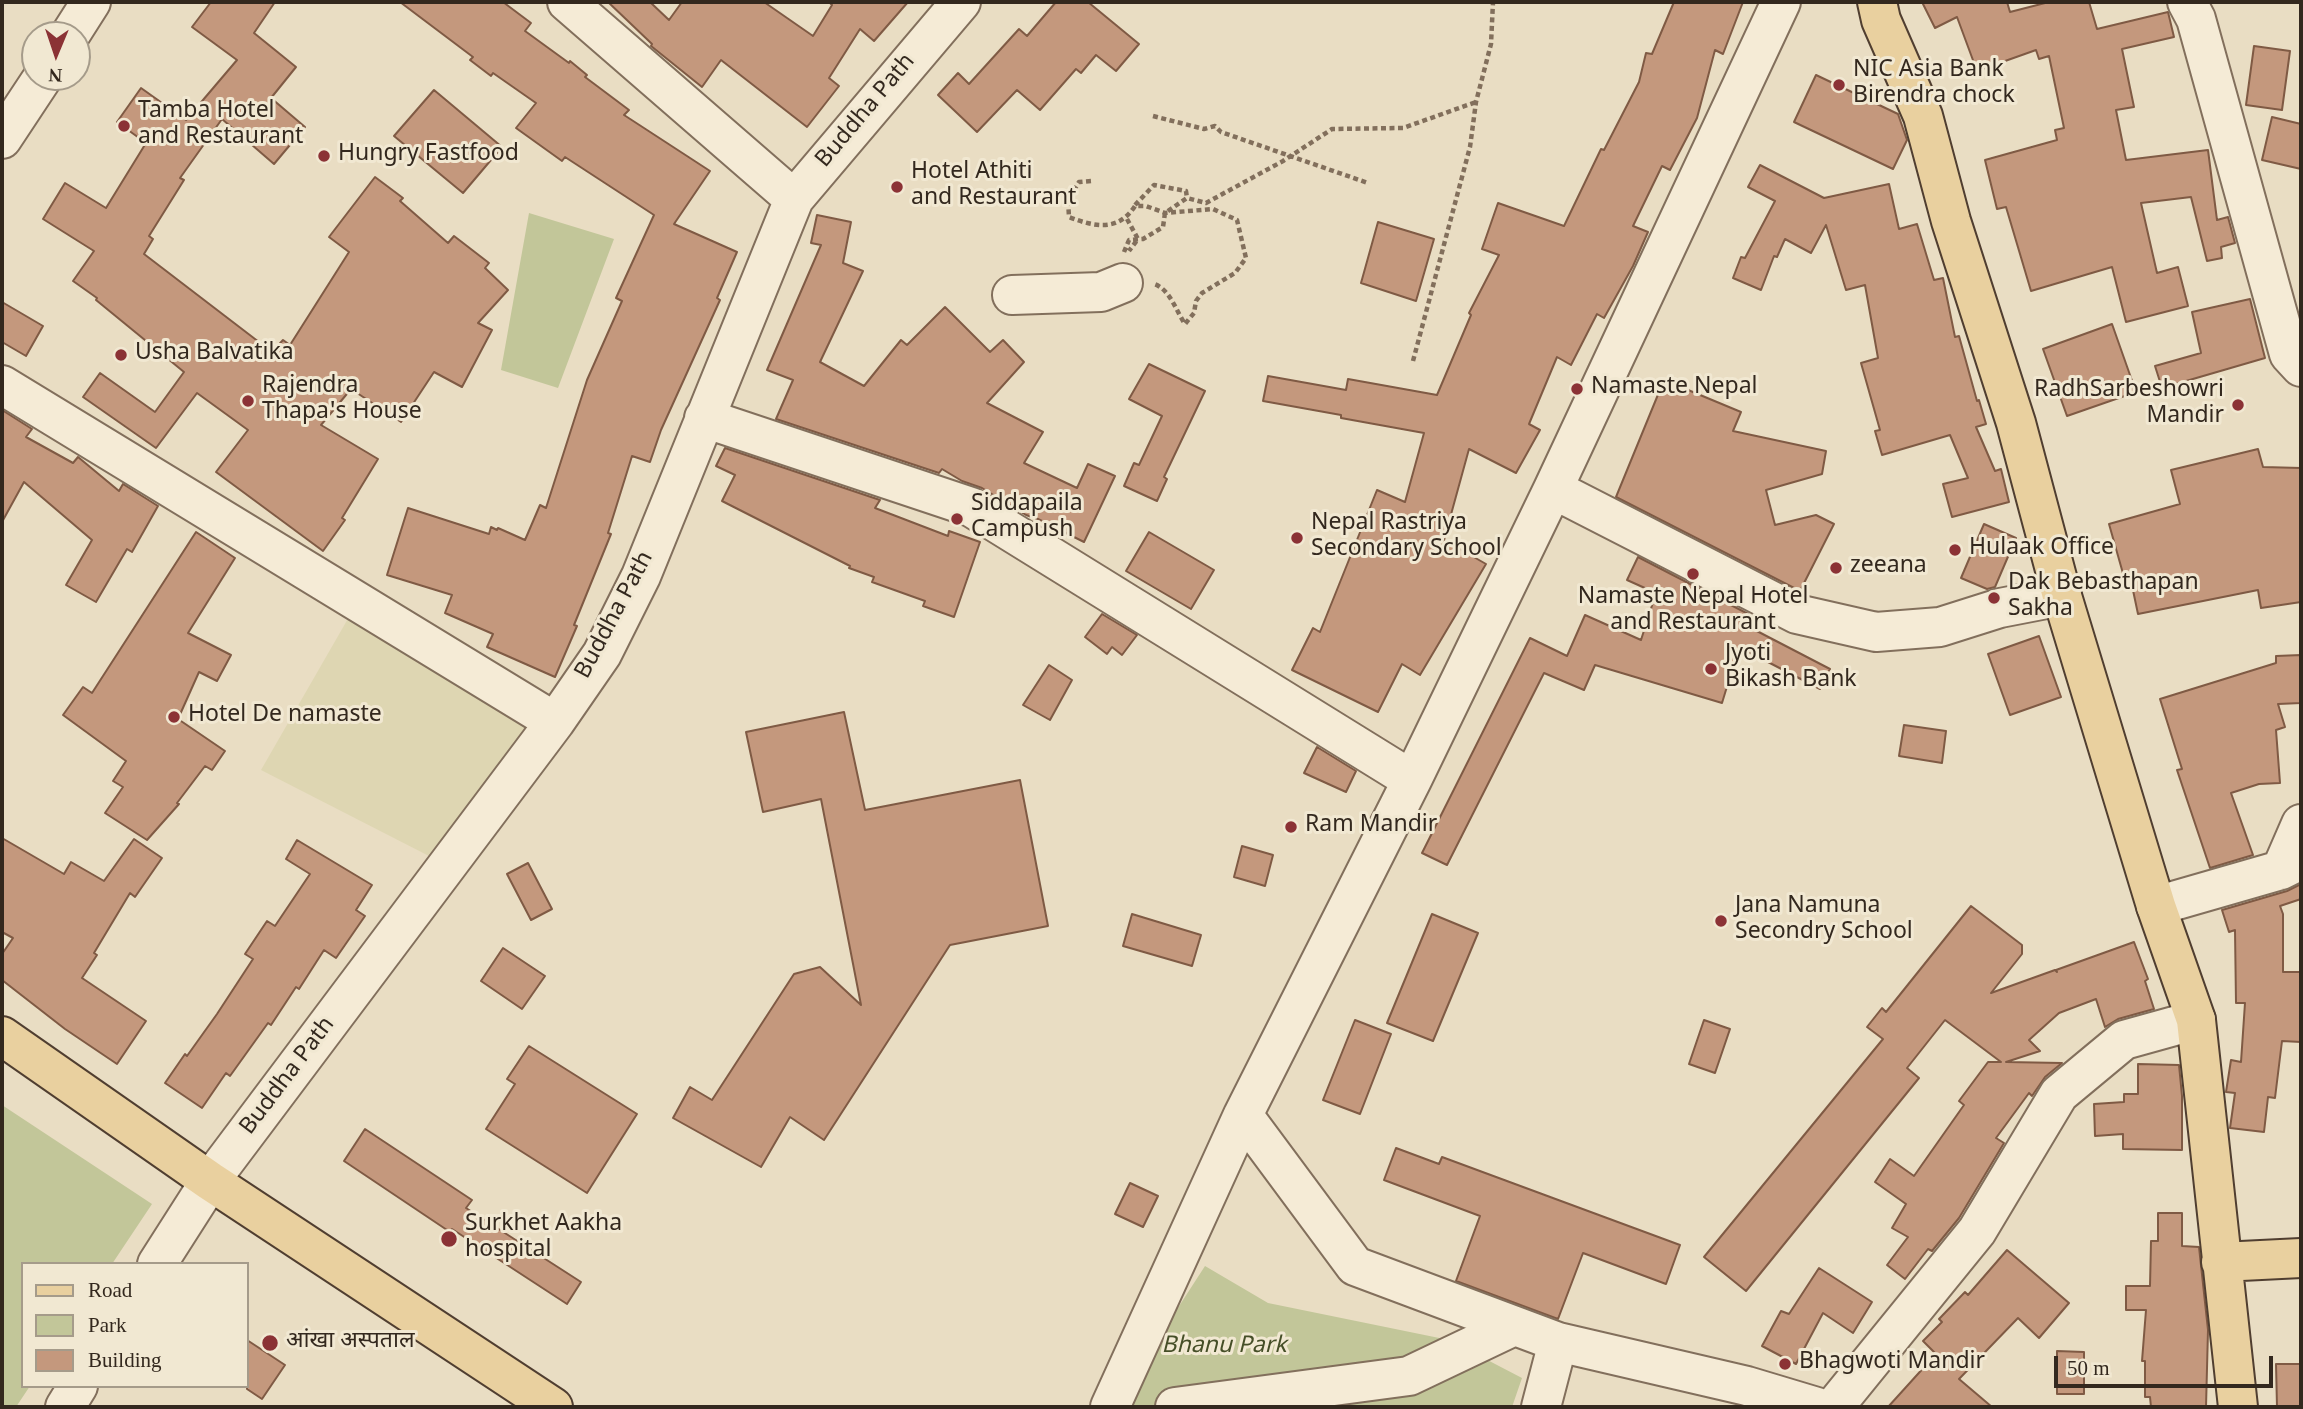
<!DOCTYPE html>
<meta charset="utf-8">
<style>
body{margin:0}
#map{position:relative;width:2303px;height:1409px;overflow:hidden;background:#e9ddc3;font-family:Georgia,serif}
canvas{display:block}
.frame{position:absolute;inset:0;border:4px solid #33281e;pointer-events:none}
.legend{position:absolute;left:21px;top:1262px;width:228px;height:126px;box-sizing:border-box;background:#f1e8d2;border:2px solid #a59b8a;margin:0;padding:9px 12px;list-style:none;font-size:21px;color:#33281e}
.legend li{display:flex;align-items:center;gap:14px;height:35px}
.legend b{width:35px;border:2px solid #a59b8a}
.north{position:absolute;left:21px;top:21px;width:70px;height:70px;box-sizing:border-box;background:#f1e8d2;border:2px solid #a59b8a;border-radius:50%;rotate:182deg;font-size:19px;font-weight:700;line-height:28px;text-align:center;color:#33281e}
.north::after{content:'';display:block;margin:auto;width:24px;height:32px;background:#8b3235;clip-path:polygon(50% 0,100% 100%,50% 72%,0 100%)}
.scale{position:absolute;left:2054px;top:1356px;width:219px;height:32px;box-sizing:border-box;border:4px solid #33281e;border-top:0;padding-left:9px;font-size:21px;line-height:24px;white-space:nowrap;color:#33281e;-webkit-text-stroke:5px #f1e8d2;paint-order:stroke}
</style>
<div id="map">
<canvas width="2303" height="1409"></canvas>
<div class="frame"></div>
<ul class="legend">
<li><b style="height:9px;background:#e9d09f"></b>Road</li>
<li><b style="height:19px;background:#c2c699"></b>Park</li>
<li><b style="height:19px;background:#c4987d"></b>Building</li>
</ul>
<div class="north">N</div>
<div class="scale">50 m</div>
</div>
<script>
const c = document.querySelector('canvas').getContext('2d');
c.lineJoin = 'round';
function fill(path, color) { c.fillStyle = color; c.fill(path, 'evenodd'); }
function trace(path, color, width, dash) { c.strokeStyle = color; c.lineWidth = width; c.lineCap = dash ? 'butt' : 'round'; c.setLineDash(dash || []); c.stroke(path); }
function label(font, color, halo, rows, align = 'center') {
  c.font = font + ' Georgia,"Noto Sans Devanagari",serif'; c.lineWidth = 6; c.setLineDash([]); c.textBaseline = 'middle'; c.strokeStyle = halo; c.fillStyle = color; for (const [text, x, y, turn = 0] of rows) {
    c.save(); c.translate(x, y); c.rotate((+turn || 0) * Math.PI / 180); c.textAlign = isNaN(turn) ? turn : align; if (halo) c.strokeText(text, 0, 0); c.fillText(text, 0, 0); c.restore();
  }
}
fill(new Path2D(`
 M353,610L536,720L431,857L261,770Z`), '#ded6b2');
fill(new Path2D(`
 M529,213L614,239L558,388L501,370Z
 M2,1105L152,1204L112,1264H23V1386H30L16,1407H2Z
 M1205,1266L1268,1303L1449,1340L1522,1378L1512,1407H1127L1139,1368Z`), '#c2c699');
const building = new Path2D(`
 M211,2H275L254,33L296,67L271,98L305,127L274,164L222,119L180,178L184,180L149,236L153,239L144,254L272,352L283,340L290,345L349,252L329,237L375,177L403,198L400,201L448,243L454,236L489,263L485,268L508,290L478,323L492,330L462,387L434,372L401,422L351,389L321,425L378,459L342,518L345,520L323,551L216,472L248,430L197,393L156,448L83,397L100,373L155,412L184,372L96,300L97,298L73,281L94,251L43,219L65,183L106,208L146,143L117,122L141,88L186,120L237,60L192,27Z
 M400,2H503L531,23L525,31L569,63L570,61L587,75L585,77L629,110L624,115L710,171L674,224L737,252L717,298L720,300L661,430L650,462L632,456L608,533L611,534L574,625L577,626L555,677L487,647L493,634L445,613L452,595L387,575L408,508L489,534L491,527L497,530L498,528L525,540L540,505L546,508L587,380L622,301L616,298L654,215L565,157L562,161L516,128L536,103L493,73L491,76L470,60L473,57Z
 M608,2H650L669,20L682,2H764L813,36L832,5L829,2H908L874,41L860,29L829,78L839,86L807,127L721,60L702,87L651,46L652,44Z
 M1056,2H1088L1139,44L1116,71L1096,55L1081,73L1076,69L1040,110L1017,90L977,132L938,95L958,73L969,84L1019,29L1027,36Z
 M1674,2H1743L1723,54L1715,50L1697,118L1670,170L1662,166L1633,226L1648,232L1633,266L1604,318L1597,314L1571,365L1557,357L1529,424L1540,430L1516,473L1469,449L1444,540L1486,564L1420,675L1402,664L1378,712L1292,670L1313,628L1320,632L1377,490L1405,502L1424,433L1341,418V415L1263,401L1268,376L1346,390L1348,379L1437,395L1471,315L1469,313L1499,255L1482,249L1498,203L1564,226L1601,149L1604,150L1639,82L1646,53L1652,54Z
 M1922,2H2007L2010,12L2049,2H2089L2097,29L2168,12L2174,37L2122,49L2134,107L2116,110L2126,160L2208,150L2217,220L2228,217L2235,243L2221,247L2222,258L2207,261L2191,197L2141,203L2157,273L2178,267L2188,306L2126,322L2112,267L2031,291L2006,207L1997,209L1985,160L2057,140L2055,130L2064,128L2049,56L2039,59L2036,50L1977,71L1957,17L1935,28Z
 M2254,46L2290,51L2282,110L2246,105Z
 M1816,75L1898,114L1907,140L1893,169L1794,122Z
 M434,90L502,147L463,193L394,136Z
 M2272,117L2301,124V169L2262,160Z
 M1760,165L1824,198L1889,184L1899,229L1917,224L1934,280L1943,278L1955,337L1959,336L1977,401L1979,400L1986,424L1976,427L1995,471L2001,469L2009,502L1952,517L1943,484L1968,478L1950,435L1882,455L1875,431L1880,430L1861,363L1878,358L1865,285L1846,290L1826,225L1811,253L1785,239L1777,257L1774,256L1761,290L1733,278L1741,257L1745,258L1775,201L1748,187Z
 M817,215L851,222L843,263L863,271L820,362L864,386L901,340L907,345L945,307L990,352L1003,340L1024,362L987,403L1043,432L1024,463L1077,488L1088,464L1115,476L1084,542L1038,519L1026,515L982,488L962,481L942,469L939,473L776,419L793,380L767,370L821,245L811,243Z
 M1378,222L1434,239L1416,301L1361,283Z
 M2250,299L2265,358L2162,388L2155,366L2201,353L2192,312Z
 M2,302L43,326L26,356L2,342Z
 M2112,324L2136,392L2067,416L2043,349Z
 M1149,364L1205,391L1164,477L1167,479L1157,501L1124,486L1134,463L1139,465L1162,416L1129,399Z
 M1664,380L1741,412L1733,431L1826,451L1822,474L1766,490L1775,525L1816,515L1834,524L1800,591L1616,497Z
 M2,410L32,429L26,437L73,463L78,457L119,491L123,484L158,506L132,552L127,549L96,602L66,585L92,540L24,482L2,522Z
 M725,448L880,500L875,508L948,536L949,531L980,542L954,617L923,606L925,601L872,582L874,577L849,568L850,566L722,501L735,475L716,466Z
 M2258,449L2263,467L2301,468V602L2261,608L2258,590L2138,614L2130,576L2124,577L2109,524L2180,504L2171,470Z
 M1984,524L2016,538L1995,587L1987,589L1961,578Z
 M196,532L235,558L188,633L231,655L217,681L199,672L178,719L225,751L212,770L205,766L177,803L179,804L147,840L105,813L123,787L113,781L126,761L63,715L83,687L92,693Z
 M1149,532L1214,570L1191,609L1126,571Z
 M1638,557L1758,619L1753,629L1830,669L1820,689L1739,647L1722,703L1595,665L1584,690L1544,673L1447,865L1422,853L1530,638L1567,656L1585,615L1641,640L1656,593L1627,580Z
 M1102,614L1137,635L1122,655L1112,647L1107,654L1085,637Z
 M2039,636L2061,697L2010,715L1988,654Z
 M2301,655V703L2278,704L2285,727L2276,730L2280,783L2259,784L2231,793L2253,855L2210,868L2177,770L2182,769L2160,699L2276,663V656Z
 M1049,665L1072,680L1050,720L1023,705Z
 M844,712L865,810L1020,780L1048,926L950,945L824,1140L790,1117L761,1167L673,1118L690,1087L712,1100L794,974L820,967L861,1005L821,799L763,812L746,732Z
 M1904,725L1946,731L1942,763L1899,756Z
 M1317,747L1356,771L1346,792L1304,773Z
 M2,838L64,874L71,862L104,881L134,839L162,858L135,897L130,893L94,953L97,955L82,978L146,1021L117,1064L65,1029L2,980V954L13,938L2,932Z
 M297,840L372,885L356,910L365,916L336,958L324,950L299,989L296,987L271,1025L268,1023L230,1076L226,1073L202,1108L165,1083L185,1054L187,1056L217,1014L253,959L245,954L267,921L275,926L310,874L286,859Z
 M1242,846L1273,855L1265,886L1234,877Z
 M528,863L552,909L531,920L507,874Z
 M2301,884V899L2280,906L2283,914V972H2301V1042L2282,1041L2275,1098L2268,1097L2264,1132L2230,1128L2235,1093L2226,1092L2231,1060L2241,1062L2245,1003H2236L2235,930L2229,932L2222,910L2287,891Z
 M1971,906L2022,945V954L1991,993L2055,970L2057,972L2056,970L2134,942L2148,979L2145,981L2154,1009L2118,1019L2105,1027L2096,999L2059,1013L2029,1040L2040,1051L2006,1062L2062,1063L2045,1077L2032,1096L2029,1093L1996,1138L2004,1143L1959,1218L1932,1251L1928,1249L1905,1279L1887,1265L1908,1237L1892,1228L1906,1204L1875,1182L1890,1159L1914,1176L1964,1105L1959,1101L1988,1062H2001L1945,1020L1907,1068L1919,1078L1746,1291L1704,1257L1883,1039L1867,1027L1882,1008L1886,1012Z
 M1132,914L1201,935L1192,966L1123,946Z
 M1432,914L1478,933L1433,1041L1387,1023Z
 M503,948L545,976L522,1009L481,981Z
 M1355,1020L1391,1034L1360,1114L1323,1100Z
 M1704,1020L1730,1029L1715,1073L1689,1064Z
 M529,1046L637,1114L587,1193L486,1129L515,1084L507,1079Z
 M2138,1064L2179,1065L2182,1096V1150L2123,1149V1134L2095,1136L2094,1104L2124,1102V1094H2138Z
 M365,1129L472,1200L466,1208L581,1282L567,1304L452,1229L450,1232L344,1161Z
 M1396,1148L1439,1164L1442,1157L1680,1245L1666,1284L1583,1253L1558,1319L1456,1281L1480,1216L1384,1180Z
 M1130,1183L1158,1196L1143,1227L1115,1214Z
 M2158,1213H2182V1246L2199,1247L2208,1330L2206,1407H2151L2150,1397H2145V1361H2142L2146,1310H2126V1286H2150L2151,1241H2158Z
 M2007,1250L2069,1303L2039,1338L2018,1318L1959,1379L1992,1407H1888L1936,1354L1923,1341L1942,1322L1939,1319L1965,1292L1968,1295Z
 M1819,1268L1872,1302L1853,1333L1823,1313L1796,1364L1762,1346L1781,1311L1789,1314Z
 M247,1340L285,1365L262,1399L247,1389Z
 M2057,1351L2084,1352V1394H2057Z
 M2276,1364H2301V1407H2277Z`);
fill(building, '#c4987d');
trace(building, '#7f5a44', 2);
const minor = new Path2D(`
 M567,2L794,199
 M2187,2L2196,19L2289,354L2301,367
 M70,35L91,2
 M2,139L43,77
 M1012,295L1101,292L1123,283
 M2,385L555,722
 M704,418L971,507L1412,780
 M1553,489L1797,614L1876,632L1940,627L2000,608L2062,596
 M2281,870L2301,824
 M2156,906L2281,870L2301,860
 M1243,1115L1355,1266L1558,1342L1747,1386L1817,1407
 M157,1264L210,1181L555,722L602,654L641,576L794,199L961,2
 M65,1407L78,1386
 M1110,1407L1243,1115L1412,780L1553,489L1781,2
 M1175,1407L1409,1376L1514,1326
 M1541,1407L1558,1342
 M1834,1407L1977,1231L2059,1094L2124,1040L2196,1020`);
const major = new Path2D(`
 M1877,2L1881,20L1923,116L1951,221L2016,423L2062,596L2156,906L2196,1020L2238,1407
 M2,1036L210,1181L553,1407
 M2221,1262L2301,1258`);
trace(minor, '#826f5c', 42);
trace(major, '#503e30', 42);
trace(new Path2D(`
 M1153,116L1204,129L1215,126L1221,132L1368,183
 M1091,181L1079,182L1068,200L1069,217C1095,227 1118,232 1135,206H1146L1165,213L1213,209L1237,220L1246,258L1235,273L1202,293L1196,301L1194,313L1185,324C1176,311 1170,289 1154,284
 M1135,205L1154,185L1186,191L1187,198
 M1127,219L1138,239L1129,251
 M1124,252L1129,240L1143,239L1163,227L1165,213L1187,198L1206,203L1283,161L1332,129L1403,128L1476,102
 M1413,361L1470,147L1476,102L1491,44L1493,2`), '#826f5c', 4.5, [5, 3.5]);
trace(minor, '#f5ebd6', 38);
trace(major, '#e9d09f', 38);
for (const [x, y, r, color] of [
 [1839,85,7,"#8b3235"],
 [124,126,7,"#8b3235"],
 [324,156,7,"#8b3235"],
 [897,187,7,"#8b3235"],
 [121,355,7,"#8b3235"],
 [1577,389,7,"#8b3235"],
 [248,401,7,"#8b3235"],
 [2238,405,7,"#8b3235"],
 [957,519,7,"#8b3235"],
 [1297,538,7,"#8b3235"],
 [1955,550,7,"#8b3235"],
 [1836,568,7,"#8b3235"],
 [1693,574,7,"#8b3235"],
 [1994,598,7,"#8b3235"],
 [1711,669,7,"#8b3235"],
 [174,717,7,"#8b3235"],
 [1291,827,7,"#8b3235"],
 [1721,921,7,"#8b3235"],
 [449,1239,9,"#8b3235"],
 [270,1343,9,"#8b3235"],
 [1785,1364,7,"#8b3235"]
]) { const dot = new Path2D(); dot.arc(x, y, r, 0, 2 * Math.PI); c.fillStyle = color; c.fill(dot); trace(dot, '#f1e8d2', 2.5); }
label('23px', '#33281e', '#f1e8d2', [
 ["NIC Asia Bank",1853,72],
 ["Birendra chock",1853,98],
 ["Tamba Hotel",138,113],
 ["and Restaurant",138,139],
 ["Hungry Fastfood",338,156],
 ["Hotel Athiti",911,174],
 ["and Restaurant",911,200],
 ["Usha Balvatika",135,355],
 ["Rajendra",262,388],
 ["Thapa's House",262,414],
 ["Namaste Nepal",1591,389],
 ["RadhSarbeshowri",2224,392,"right"],
 ["Mandir",2224,418,"right"],
 ["Siddapaila",971,506],
 ["Campush",971,532],
 ["Nepal Rastriya",1311,525],
 ["Secondary School",1311,551],
 ["Hulaak Office",1969,550],
 ["zeeana",1850,568],
 ["Dak Bebasthapan",2008,585],
 ["Sakha",2008,611],
 ["Namaste Nepal Hotel",1693,599,"center"],
 ["and Restaurant",1693,625,"center"],
 ["Jyoti",1725,656],
 ["Bikash Bank",1725,682],
 ["Hotel De namaste",188,717],
 ["Ram Mandir",1305,827],
 ["Jana Namuna",1735,908],
 ["Secondry School",1735,934],
 ["Surkhet Aakha",465,1226],
 ["hospital",465,1252],
 ["आंखा अस्पताल",286,1343],
 ["Bhagwoti Mandir",1799,1364]
], 'left');
label('23px', '#33281e', '#f1e8d2', [
 ["Buddha Path",867,112,-50],
 ["Buddha Path",616,616,-62],
 ["Buddha Path",289,1077,-53]
]);
label('italic 23px', '#454e27', '#f1e8d2', [
 ["Bhanu Park",1224,1348]
]);
</script>
